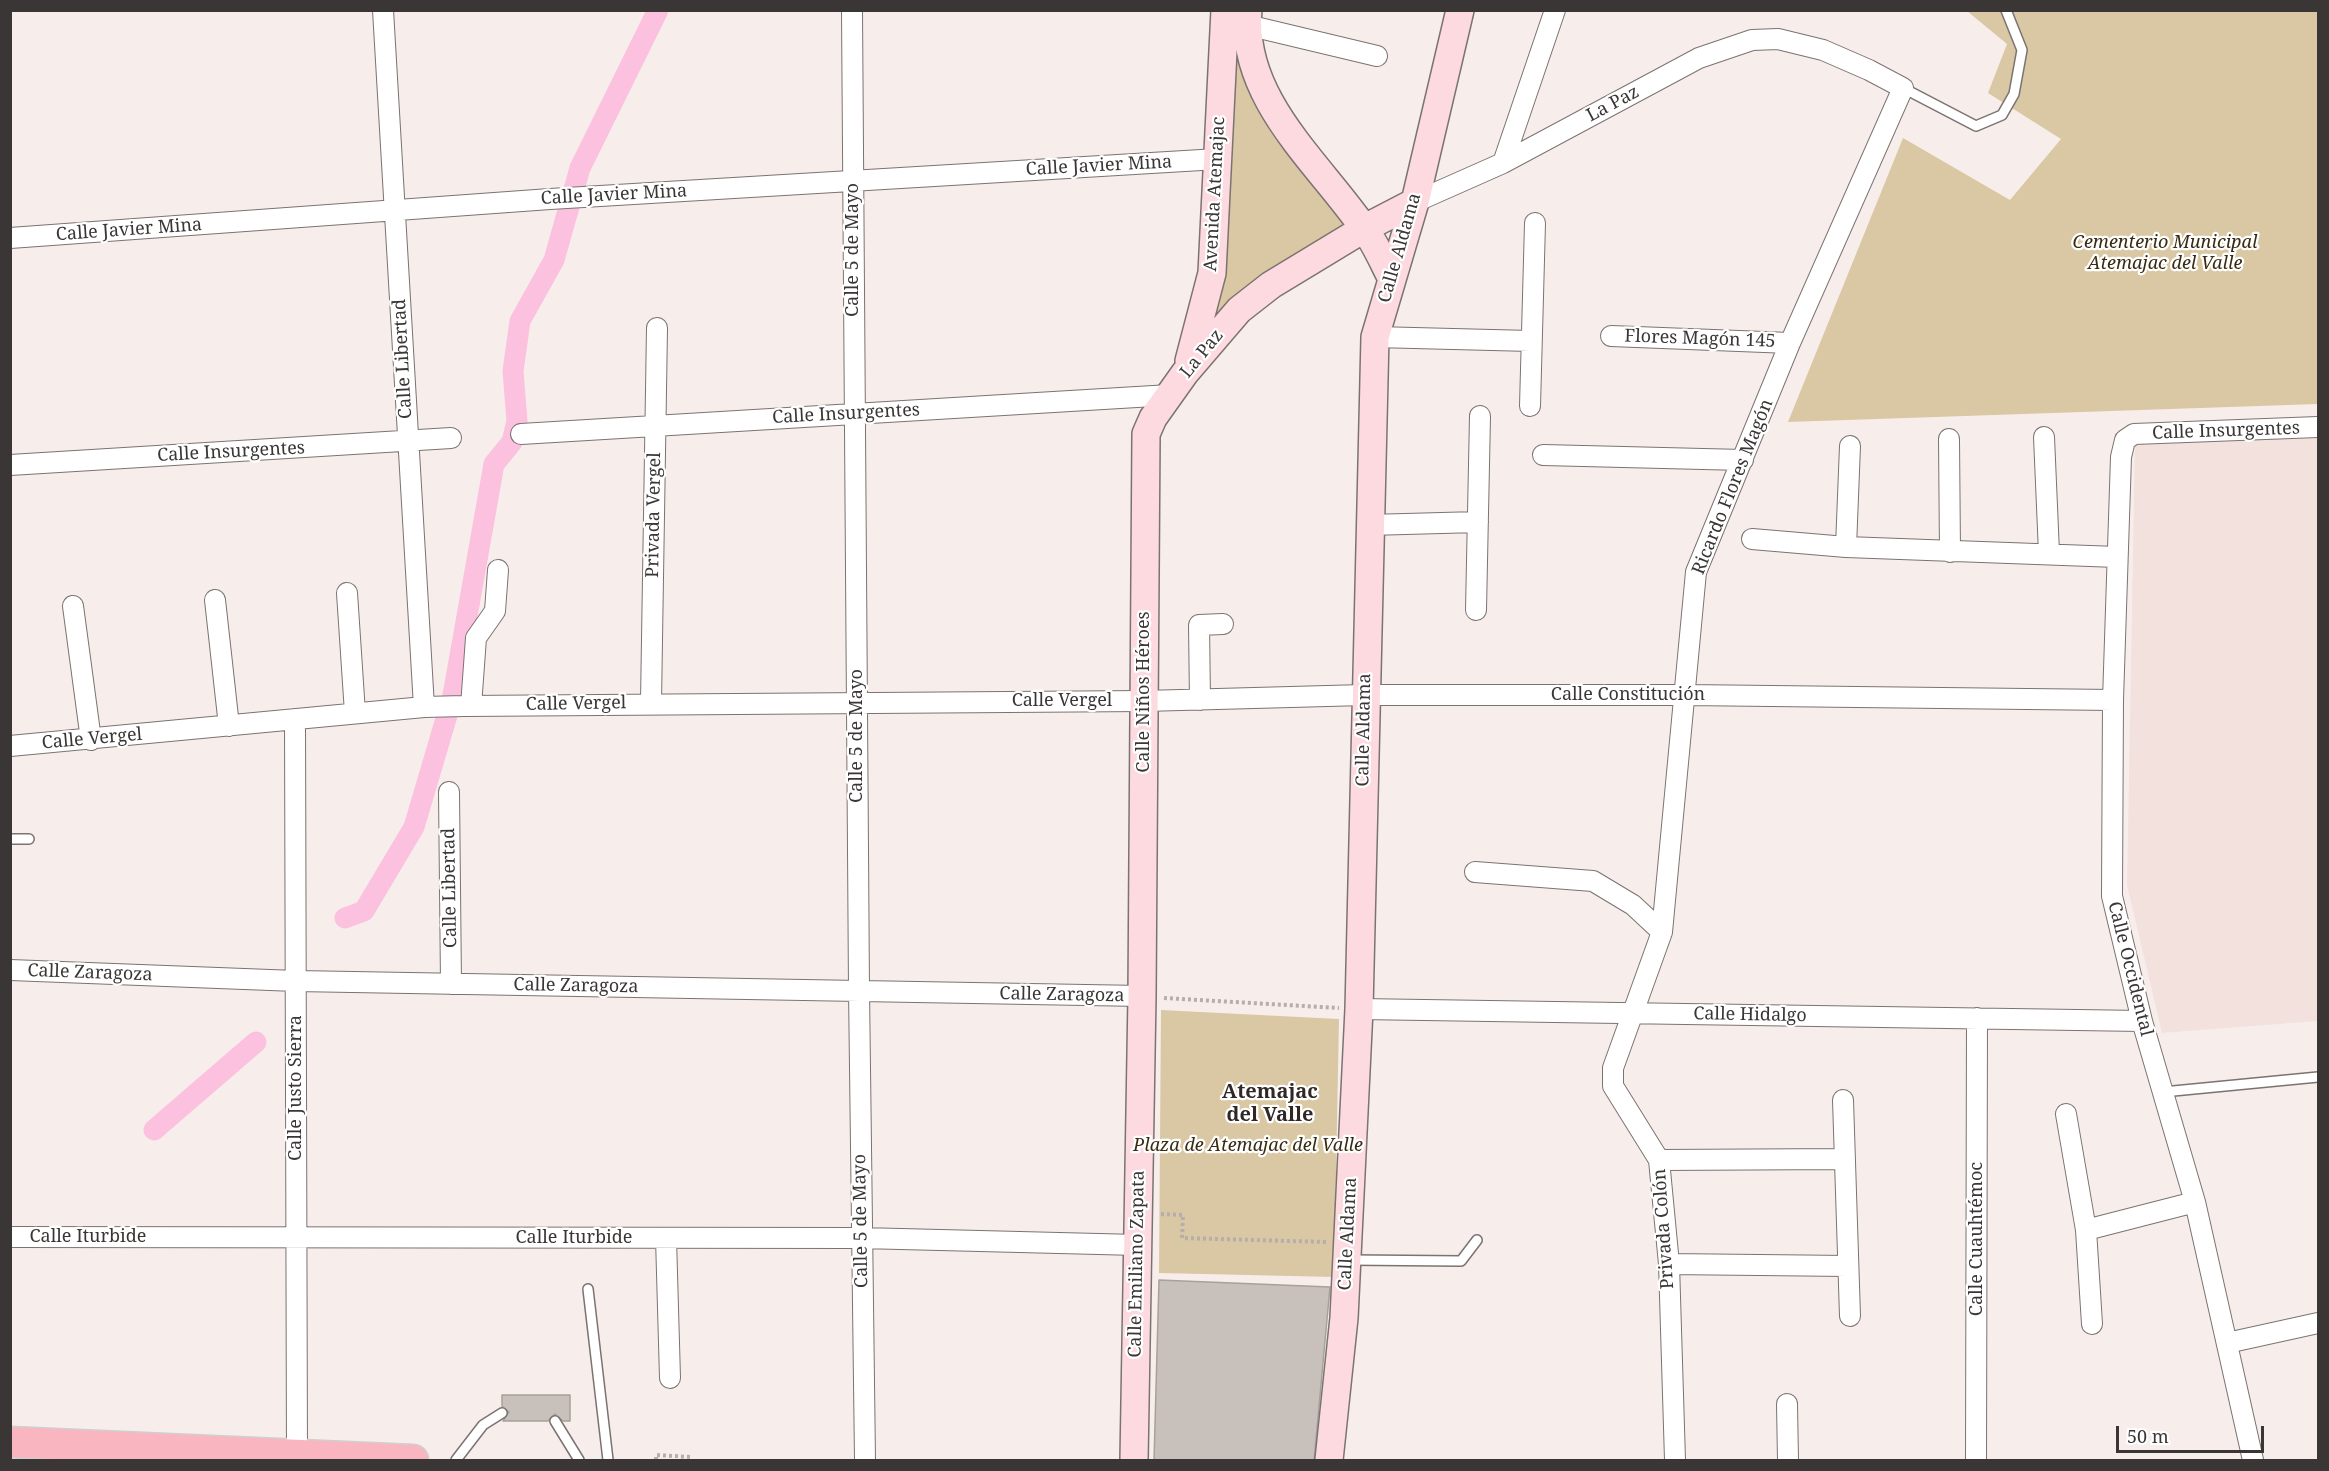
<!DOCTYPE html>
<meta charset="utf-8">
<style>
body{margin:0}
#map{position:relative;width:2329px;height:1471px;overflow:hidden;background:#f7eeec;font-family:"Noto Serif",serif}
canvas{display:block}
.frame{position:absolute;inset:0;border:12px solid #393635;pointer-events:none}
.scale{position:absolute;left:2116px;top:1426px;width:148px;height:27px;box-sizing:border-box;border:3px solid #393635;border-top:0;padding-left:8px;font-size:18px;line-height:21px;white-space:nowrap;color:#393635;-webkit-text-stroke:4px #fff;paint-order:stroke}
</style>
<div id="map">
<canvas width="2329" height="1471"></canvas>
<div class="frame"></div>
<div class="scale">50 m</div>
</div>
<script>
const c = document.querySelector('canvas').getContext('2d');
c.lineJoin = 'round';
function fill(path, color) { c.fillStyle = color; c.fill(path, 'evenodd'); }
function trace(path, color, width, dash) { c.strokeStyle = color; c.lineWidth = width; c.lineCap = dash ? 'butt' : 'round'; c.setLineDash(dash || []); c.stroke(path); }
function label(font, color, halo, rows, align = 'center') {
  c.font = font + ' "Noto Serif",serif'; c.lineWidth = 4.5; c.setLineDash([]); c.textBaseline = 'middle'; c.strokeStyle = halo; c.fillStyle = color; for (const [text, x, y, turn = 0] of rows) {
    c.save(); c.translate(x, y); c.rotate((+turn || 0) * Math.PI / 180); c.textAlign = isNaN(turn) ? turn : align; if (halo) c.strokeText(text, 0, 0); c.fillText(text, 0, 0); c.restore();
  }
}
fill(new Path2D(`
 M2318,436V1021L2162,1033L2127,885L2135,443Z`), '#f3e1dd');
fill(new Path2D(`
 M1228,11L1248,81L1348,222L1201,337Z
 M1967,11H2318V404L1788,422L1903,138L2010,200L2061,139L1988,93L2007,44Z
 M1161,1010L1339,1019L1334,1277L1159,1273Z`), '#d9c8a3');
trace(new Path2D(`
 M345,918L364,911L414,827L453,695L494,464L512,442L517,421L513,371L520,321L554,260L580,168L658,10
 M154,1130L256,1042`), '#fcc1df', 21);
const building = new Path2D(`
 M1159,1280L1330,1287L1314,1461H1154Z
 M502,1395H570V1421H563L555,1414L548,1421H503L509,1412L502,1406Z`);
fill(building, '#c7c0bb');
trace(building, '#a7a19c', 1.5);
const lane = new Path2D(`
 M1903,88L1976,126L2002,115L2014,94L2022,50L2006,10
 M10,839H29
 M2163,1092L2318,1077
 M1349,1260L1461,1261L1477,1240
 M588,1289L608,1460
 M555,1421L579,1460
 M456,1460L483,1425L502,1413`);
const street = new Path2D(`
 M383,10L424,707
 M852,10L859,990L865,1460
 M1247,25L1377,56
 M1503,163L1555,10
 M1415,202L1503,163L1699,58L1752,40L1778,39L1823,50L1869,70L1903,88L1790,343L1696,572L1662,932L1613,1068V1086L1659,1160L1669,1264L1675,1460
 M10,238L550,199L1218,159
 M1611,336L1790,343
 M1375,337L1531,341
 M1530,406L1535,223
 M521,434L1170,395
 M2044,437L2049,553
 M1949,439L1950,552
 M1543,455L1743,460
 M10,465L451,438
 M1369,525L1478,522
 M1752,539L1846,547L2117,557
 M1846,547L1850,446
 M347,593L355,713
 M215,600L229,726
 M73,606L91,740
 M1476,610L1480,416
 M1200,700L1199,625L1223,624
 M651,702L657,328
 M471,706L476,638L495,611L498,570
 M295,719L297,1456
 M10,746L424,707L464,706L1144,701L1364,695H1686L2113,700
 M449,792L451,984
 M1475,872L1593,881L1633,905L1662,932
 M10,970L296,981L1142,996
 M1359,1009L2142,1021
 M1843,1100L1850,1316
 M2066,1114L2086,1230L2092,1324
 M1659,1160L1844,1159
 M2086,1230L2195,1202
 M10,1237L861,1238L1138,1245
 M666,1238L670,1378
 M1669,1264L1848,1266
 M2227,1343L2318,1323
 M1787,1404L1788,1460
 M1976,1460L1977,1018
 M2253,1460L2195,1202L2142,1021L2112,896L2113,700L2121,457L2125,440L2134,434L2318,427`);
const secondary = new Path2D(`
 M1248,10C1240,98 1317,161 1363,227C1375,242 1383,262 1392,279
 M1189,361L1212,273L1225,10
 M1134,1460L1142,996L1146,434L1153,418L1185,373L1239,310L1271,285L1365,228L1415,202
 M1329,1460L1344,1318L1359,1009L1375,337L1415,202L1460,10`);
const primary = new Path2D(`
 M10,1442L413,1460`);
trace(lane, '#7b7371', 12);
trace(street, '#7b7371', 22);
trace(secondary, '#7b7371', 30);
trace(primary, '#cfcfcf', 33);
trace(new Path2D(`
 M1164,998L1339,1008
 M1161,1214L1183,1215L1182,1238L1327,1242
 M656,1460V1455L690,1457V1460`), '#b5aeac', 4, [3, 3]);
trace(lane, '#fff', 9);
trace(street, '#fff', 20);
trace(secondary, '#fcdae0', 27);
trace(primary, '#f9b6c0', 30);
label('18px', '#393635', '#fff', [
 ["La Paz",1613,104,-28],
 ["Calle Javier Mina",1099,166,-3],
 ["Avenida Atemajac",1215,194,-87],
 ["Calle Javier Mina",614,195,-3],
 ["Calle Javier Mina",129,230,-4],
 ["Calle Aldama",1400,248,-74],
 ["Calle 5 de Mayo",853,250,-90],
 ["Flores Magón 145",1700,339,2],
 ["La Paz",1202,354,-51],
 ["Calle Libertad",403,359,-93],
 ["Calle Insurgentes",846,414,-3],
 ["Calle Insurgentes",2226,431,-2],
 ["Calle Insurgentes",231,452,-3],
 ["Ricardo Flores Magón",1733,487,-68],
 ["Privada Vergel",654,515,-89],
 ["Calle Niños Héroes",1144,692,-90],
 ["Calle Constitución",1628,695],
 ["Calle Vergel",1062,701],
 ["Calle Vergel",576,704,-1],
 ["Calle Aldama",1364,730,-89],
 ["Calle 5 de Mayo",857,736,-90],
 ["Calle Vergel",92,739,-5],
 ["Calle Libertad",450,888,-91],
 ["Calle Occidental",2130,969,76],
 ["Calle Zaragoza",90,973,2],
 ["Calle Zaragoza",576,986,1],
 ["Calle Zaragoza",1062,995,1],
 ["Calle Hidalgo",1750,1015,1],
 ["Calle Justo Sierra",296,1088,-90],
 ["Calle 5 de Mayo",861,1221,-91],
 ["Privada Colón",1664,1229,-94],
 ["Calle Aldama",1348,1234,-87],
 ["Calle Iturbide",88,1237],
 ["Calle Iturbide",574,1238],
 ["Calle Cuauhtémoc",1977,1239,-90],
 ["Calle Emiliano Zapata",1137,1264,-89]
]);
label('italic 18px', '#372b12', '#fff', [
 ["Cementerio Municipal",2165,243],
 ["Atemajac del Valle",2165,264],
 ["Plaza de Atemajac del Valle",1248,1146]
]);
label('bold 20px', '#2f2826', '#fff', [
 ["Atemajac",1270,1092],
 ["del Valle",1270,1115]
]);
</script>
